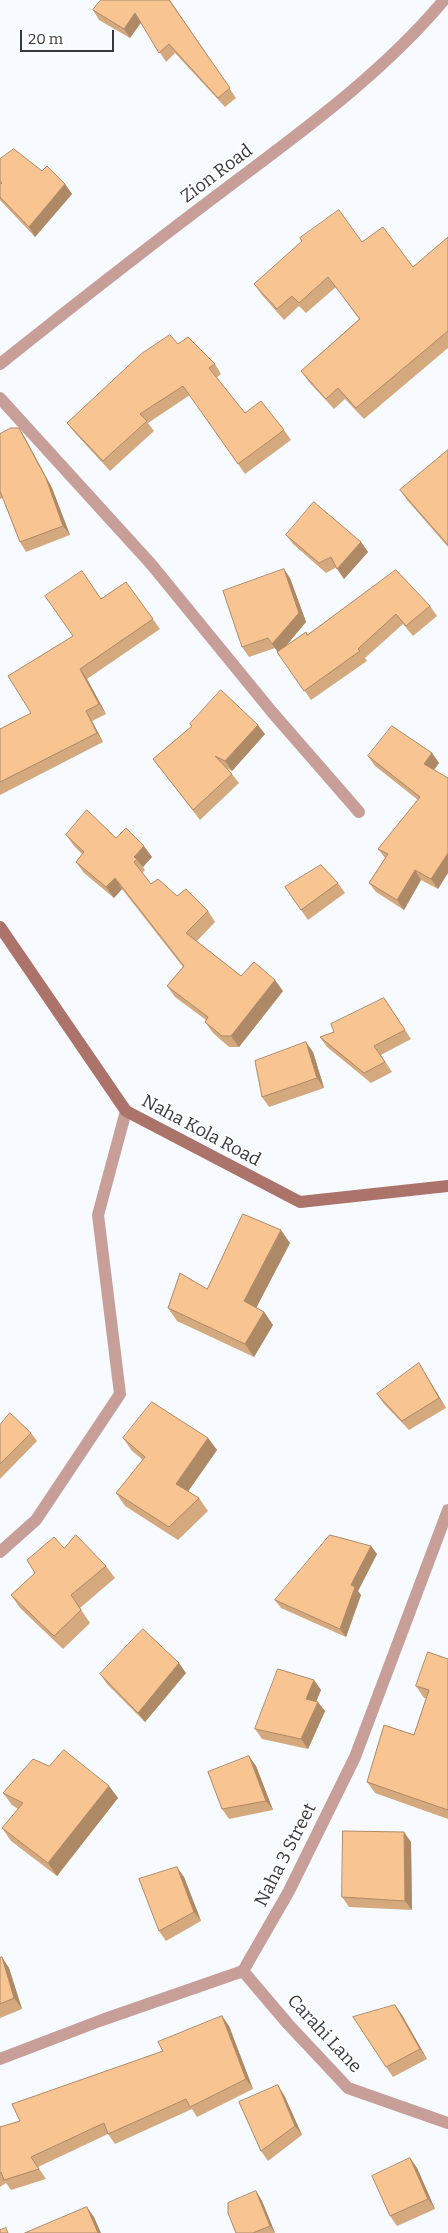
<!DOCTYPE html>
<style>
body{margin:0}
#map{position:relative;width:448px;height:2233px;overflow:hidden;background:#f7faff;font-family:Bitter,serif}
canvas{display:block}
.scale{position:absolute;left:20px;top:30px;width:94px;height:22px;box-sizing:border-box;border:2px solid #37383a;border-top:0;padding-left:6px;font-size:15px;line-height:18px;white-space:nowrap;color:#37383a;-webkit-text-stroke:4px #fff;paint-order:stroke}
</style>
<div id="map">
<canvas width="448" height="2233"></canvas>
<div class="scale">20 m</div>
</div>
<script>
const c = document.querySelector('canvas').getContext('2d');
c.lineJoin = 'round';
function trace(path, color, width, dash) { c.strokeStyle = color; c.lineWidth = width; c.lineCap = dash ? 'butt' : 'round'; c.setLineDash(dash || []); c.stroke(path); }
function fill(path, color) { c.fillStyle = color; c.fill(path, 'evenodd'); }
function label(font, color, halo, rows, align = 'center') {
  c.font = font + ' Bitter,serif'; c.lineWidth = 4; c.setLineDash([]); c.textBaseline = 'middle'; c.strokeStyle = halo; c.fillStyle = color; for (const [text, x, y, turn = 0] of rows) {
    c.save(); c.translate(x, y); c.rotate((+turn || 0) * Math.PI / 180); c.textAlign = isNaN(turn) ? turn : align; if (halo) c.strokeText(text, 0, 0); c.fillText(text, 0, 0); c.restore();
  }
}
trace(new Path2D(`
 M0,364C74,305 148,247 224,190C301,132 382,74 444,0
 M0,398L151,564L272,712L359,812
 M0,1552L36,1520L120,1394L98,1215L126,1111
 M243,1971L288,2024L348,2088L448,2123
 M0,2059L102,2020L243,1971L289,1891L355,1757L448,1510`), '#c79f98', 12);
trace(new Path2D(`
 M0,927L126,1111L300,1202L448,1186`), '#ac736a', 12);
fill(new Path2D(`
 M170,0L236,98L225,107L175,53L166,62L141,23L130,38L99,20L93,10Z
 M0,159L65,184L72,194L35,237L0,200Z
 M448,237V348L364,419L345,399L334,409L309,382L301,371L359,319L336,287L306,313L299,306L284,320L262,295L254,284L362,242L413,267Z
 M178,344L215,364L221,374L216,378L245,413L284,430L291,440L245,474L190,395L148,423L154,431L110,471L74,432L67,423Z
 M0,434L25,438L52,488L70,535L26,552L20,542L3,498L0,499Z
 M448,450V547L407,500L400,490Z
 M286,535L361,542L368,552L344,579L337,567L326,573L293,544Z
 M290,578L306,622L285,647L306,632L308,635L430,606L437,616L413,636L403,624L365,658L367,661L311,700L275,648L249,657L242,647Z
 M126,582L160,629L87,679L106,714L92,721L103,742L0,795V729L31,713L73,636L101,599Z
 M190,724L265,734L232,771L227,768L232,774L239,783L200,820L153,759L192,726Z
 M432,753L439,763L434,770L438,889L421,880L404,910L376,892L369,883L385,858L378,849L418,800L375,766L368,756Z
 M66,835L116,838L152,857L143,867L145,870L142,873L151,884L177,896L208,911L215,922L197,941L241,976L283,991L239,1047H229L213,1033L205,1022L206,1020L175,997L167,986L183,967L122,889L114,898L84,873L76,862L82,854L74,846Z
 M338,883L345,893L308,920L285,887Z
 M384,998L411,1039L381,1055L392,1072L371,1083L327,1047L320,1037L334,1032Z
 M313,1052L324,1088L269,1107L262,1097Z
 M290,1243L256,1308L264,1312L273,1325L254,1357L177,1321L168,1308L207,1289Z
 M425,1373L446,1408L409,1430L384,1404L377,1394Z
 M0,1425L31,1433L37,1441L0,1479Z
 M123,1438H208L217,1450L188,1491L199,1498L208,1511L178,1540L125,1506L116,1493L143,1460L132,1451Z
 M371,1546L377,1554L358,1591L361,1595L346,1637L281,1608L275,1600Z
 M64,1548L106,1566L115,1578L80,1608L90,1623L63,1649L20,1608L11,1595Z
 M448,1659V1819L375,1793L367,1782L414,1735L426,1698H424L416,1686Z
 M186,1673L145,1722L107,1684L100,1674Z
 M314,1680L321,1690L316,1701L325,1711L308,1749L262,1739L255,1729Z
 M49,1766L109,1786L118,1798L57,1876L11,1841L2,1828L18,1809L12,1805L3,1793Z
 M256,1766L273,1810L229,1819L222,1809Z
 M411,1842L412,1910L349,1907L342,1897Z
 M184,1877L201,1921L166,1941L159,1931Z
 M0,1958L9,1968L22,2009L0,2018Z
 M395,2005L402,2015L427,2059L393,2077L386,2067Z
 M222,2016L229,2026L253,2089L197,2117L192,2109L115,2144L108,2134L38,2167L46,2179L11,2190L6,2183L0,2187V2127L20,2121L163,2051Z
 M284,2095L302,2135L268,2161L261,2151Z
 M410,2158L417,2168L435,2209L397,2226L390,2216Z
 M256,2191L262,2201L275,2233H236Z`), '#d5a97e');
fill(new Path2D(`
 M135,13L141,22L130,38L124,29Z
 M65,184L72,194L35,237L29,227Z
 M19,428L25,438L52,488L70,535L63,526Z
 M361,542L368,552L344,579L337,569Z
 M284,569L290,578L306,622L279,654L272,644Z
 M80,669L87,679L106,714L99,704Z
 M86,711L92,721L103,742L97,733Z
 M258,725L265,734L232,771L225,761Z
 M432,753L439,763L431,774L424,764Z
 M144,846L152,857L143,867L134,857Z
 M448,853V873L438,889L431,879Z
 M415,870L421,880L404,910L397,900Z
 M115,878L122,889L114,898L106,887Z
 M275,980L283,991L239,1047L231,1036Z
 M306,1042L313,1052L324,1088L317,1078Z
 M281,1230L290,1243L253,1314L244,1301Z
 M264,1312L273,1325L254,1357L245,1344Z
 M419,1363L446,1408L439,1398Z
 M208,1438L217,1450L185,1496L176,1484Z
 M371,1546L377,1554L358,1591L361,1595L346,1637L340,1629L351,1585Z
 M179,1663L186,1673L145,1722L138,1713Z
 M314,1680L321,1690L313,1709L306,1699Z
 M318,1702L325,1711L308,1749L301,1739Z
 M249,1756L256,1766L273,1810L266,1801Z
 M109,1786L118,1798L57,1876L48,1863Z
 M404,1832L411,1842L412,1910L405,1901Z
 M177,1867L184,1877L201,1921L194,1912Z
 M2,1957L9,1968L22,2009L14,1998Z
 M395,2005L402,2015L427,2059L420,2049Z
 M222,2016L229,2026L253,2089L246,2079Z
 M278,2085L284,2095L302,2135L295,2126Z
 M410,2158L417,2168L435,2209L428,2199Z
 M256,2191L262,2201L275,2233L270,2226Z
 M87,2207L94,2217L101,2233H98Z`), '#ae8966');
const building = new Path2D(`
 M101,0H169L230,88L218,98L169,44L159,53L135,13L124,29L93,10Z
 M14,149L42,171L47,166L65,184L29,227L0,197V184L2,183L0,181V159Z
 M339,210L362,242L383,227L413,267L448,237V331L356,408L338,388L326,399L301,371L360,319L328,277L299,303L292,296L277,309L254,284L302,241L300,238Z
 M170,335L178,344L188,337L215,364L209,368L245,413L261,401L284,430L238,464L183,386L140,414L147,421L103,461L67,423L141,354Z
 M11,428H19L46,478L63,526L20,542L0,491V434Z
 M448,450V545L400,490Z
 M314,502L361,542L337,569L331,557L319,563L286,535Z
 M284,569L299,613L272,644L268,638L242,647L223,591Z
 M396,570L430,606L406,626L396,614L358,649L360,651L304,691L277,652L306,632L307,635Z
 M82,571L101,599L126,582L153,619L80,669L99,704L86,711L97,733L0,782V729L31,713L8,676L73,636L45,596Z
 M221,690L258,725L225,761L215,756L232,774L193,810L153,759L192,726L190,724Z
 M392,726L432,753L424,764L448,778V853L431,879L415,870L397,900L369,883L388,854L378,849L420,797L368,756Z
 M87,810L116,838L126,828L144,846L134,857L137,859L134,862L151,884L158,879L177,896L186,889L208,911L186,933L241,976L254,962L275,980L231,1036H222L205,1022L208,1017L167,986L184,966L115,878L106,887L76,862L84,852L66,835Z
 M321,865L338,883L301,910L285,887Z
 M384,998L405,1030L374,1046L385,1062L364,1073L320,1037L334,1032L331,1024Z
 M306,1042L317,1078L262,1097L255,1061Z
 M243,1214L281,1230L244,1301L264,1312L245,1344L168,1308L180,1273L207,1289Z
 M419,1363L439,1398L402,1421L377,1394Z
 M152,1402L208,1438L176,1484L199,1498L169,1527L116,1493L145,1457L123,1438Z
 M10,1413L31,1433L0,1464V1425Z
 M76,1535L106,1566L71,1595L81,1610L54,1636L11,1595L35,1573L27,1560L54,1537L64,1548Z
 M330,1535L371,1546L351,1585L355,1587L340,1629L275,1600Z
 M143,1629L179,1663L138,1713L100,1674Z
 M428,1652L448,1659V1810L367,1782L384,1725L414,1735L429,1690L416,1686Z
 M278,1669L314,1680L306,1699L318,1702L301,1739L255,1729Z
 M64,1750L109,1786L48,1863L2,1828L23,1803L3,1793L33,1759L49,1766Z
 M249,1756L266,1801L222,1809L208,1772Z
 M343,1831L404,1832L405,1901L342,1897Z
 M177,1867L194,1912L159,1931L139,1879Z
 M2,1957L14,1998L0,2004V1958Z
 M395,2005L420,2049L386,2067L353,2017Z
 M222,2016L246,2079L190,2107L186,2099L108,2134L104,2123L31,2157L39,2169L4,2180L1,2172L0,2173V2127L20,2121L12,2104L163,2051L158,2042Z
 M278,2085L295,2126L261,2151L239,2102Z
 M410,2158L428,2199L390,2216L372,2176Z
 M256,2191L270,2226L253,2233H236L228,2213V2203Z
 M87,2207L98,2233H25Z
 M6,2228L8,2233H0V2230Z`);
fill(building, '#f8c492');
trace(building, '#ae8966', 1);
label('18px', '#37383a', '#fff', [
 ["Zion Road",217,174,-37],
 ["Naha Kola Road",201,1131,28],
 ["Naha 3 Street",286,1855,-63],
 ["Carahi Lane",324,2034,47]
]);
</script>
